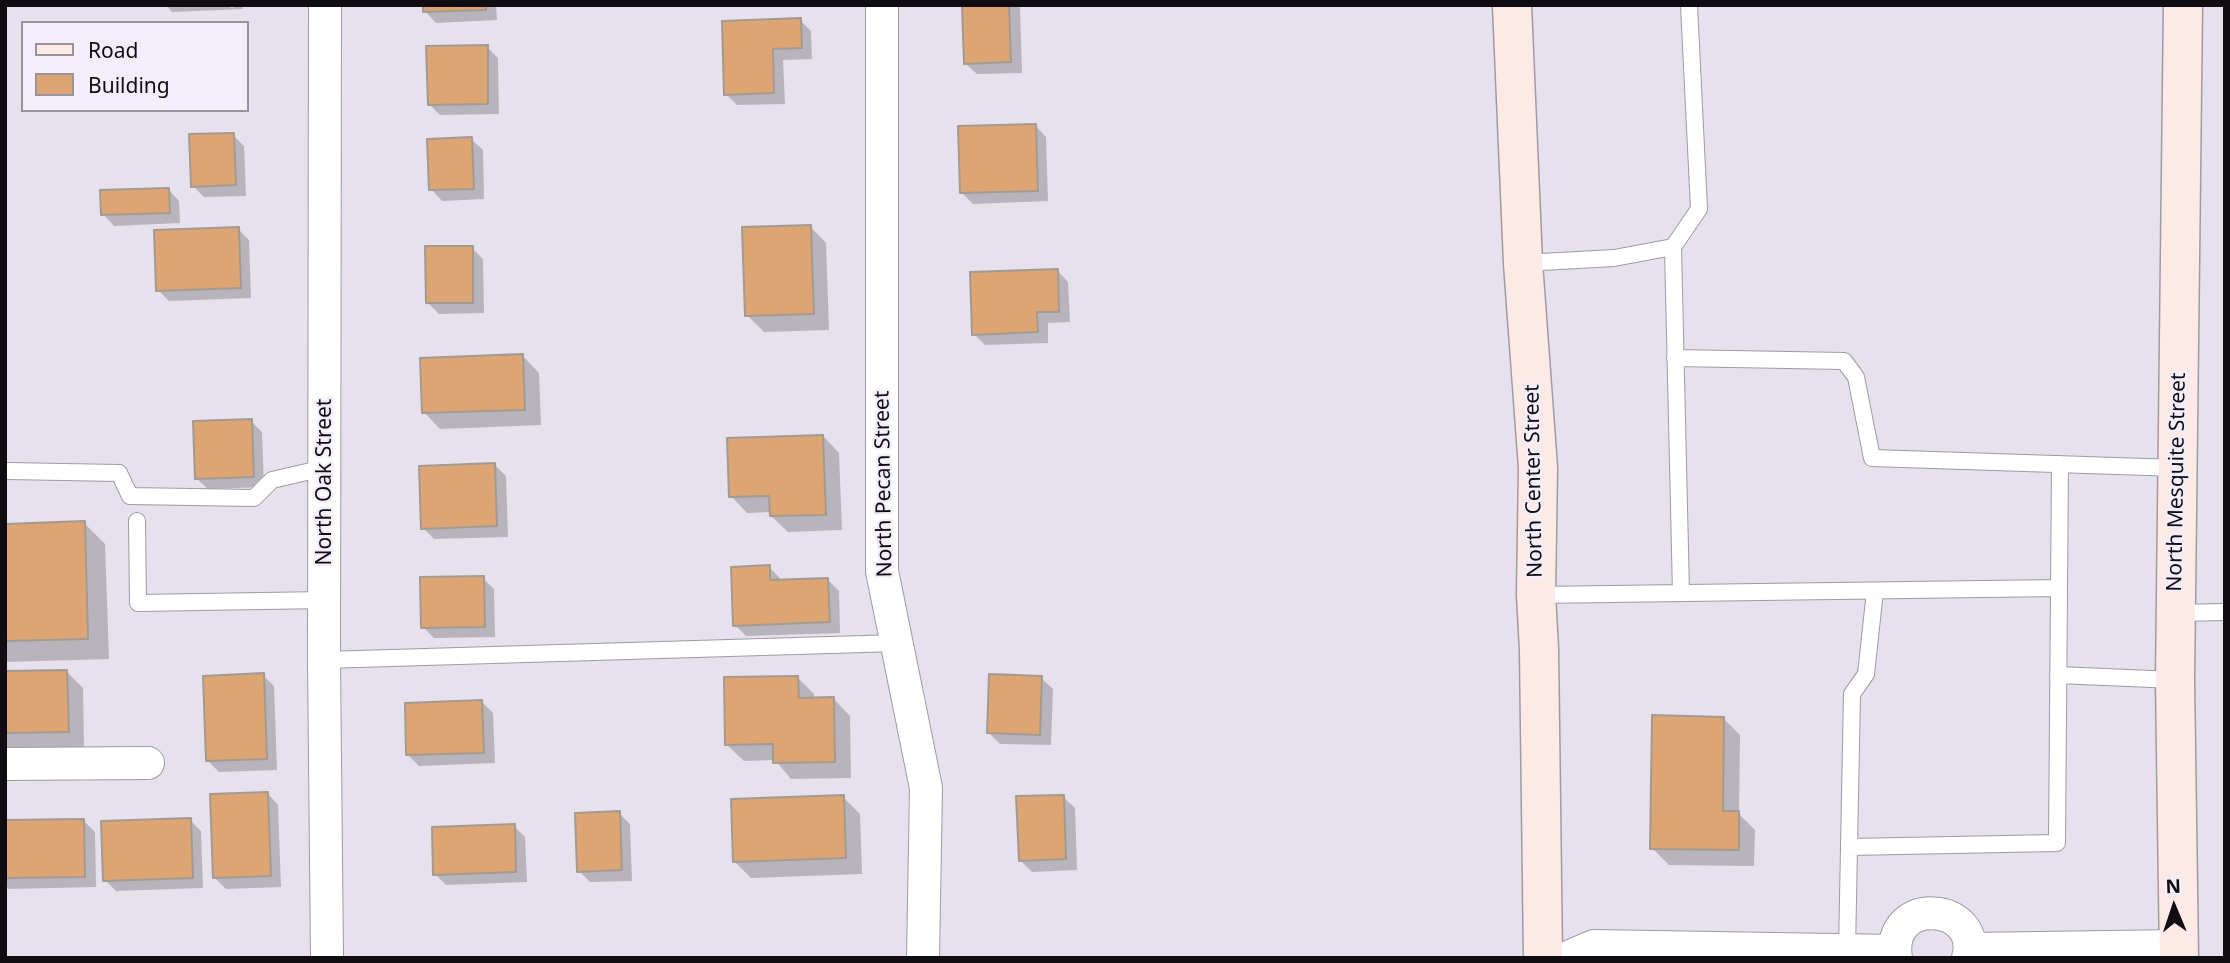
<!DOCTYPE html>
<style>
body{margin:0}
#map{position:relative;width:2230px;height:963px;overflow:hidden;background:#e6e1ec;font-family:"Noto Sans",sans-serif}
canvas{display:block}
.frame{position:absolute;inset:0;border:7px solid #0f0d11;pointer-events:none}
.legend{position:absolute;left:21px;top:21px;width:228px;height:91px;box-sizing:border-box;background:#f3eef9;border:2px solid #98949c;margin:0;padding:9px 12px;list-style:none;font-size:21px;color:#0f0d11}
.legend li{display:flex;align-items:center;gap:14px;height:35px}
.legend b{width:35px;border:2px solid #98949c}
.north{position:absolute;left:2139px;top:872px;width:70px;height:70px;-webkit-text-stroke:5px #f3eef9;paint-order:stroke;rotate:358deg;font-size:19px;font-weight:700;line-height:28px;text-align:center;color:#0f0d11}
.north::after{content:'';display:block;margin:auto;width:24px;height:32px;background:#0f0d11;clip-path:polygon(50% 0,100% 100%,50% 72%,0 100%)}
</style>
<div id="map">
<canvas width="2230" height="963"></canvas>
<div class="frame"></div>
<ul class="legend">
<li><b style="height:9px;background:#fdeae6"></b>Road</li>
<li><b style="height:19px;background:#dda573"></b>Building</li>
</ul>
<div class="north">N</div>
</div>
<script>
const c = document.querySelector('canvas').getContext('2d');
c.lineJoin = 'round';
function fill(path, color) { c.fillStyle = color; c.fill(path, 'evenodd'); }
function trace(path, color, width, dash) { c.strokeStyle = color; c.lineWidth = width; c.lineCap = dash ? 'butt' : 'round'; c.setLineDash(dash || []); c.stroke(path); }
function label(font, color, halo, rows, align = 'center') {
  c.font = font + ' "Noto Sans",sans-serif'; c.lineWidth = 5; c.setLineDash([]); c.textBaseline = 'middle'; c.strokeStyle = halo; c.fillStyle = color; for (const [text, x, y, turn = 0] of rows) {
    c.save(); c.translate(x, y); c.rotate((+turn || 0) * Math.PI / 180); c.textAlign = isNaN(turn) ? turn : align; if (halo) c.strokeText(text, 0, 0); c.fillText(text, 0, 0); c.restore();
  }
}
fill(new Path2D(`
 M166,5H231V8L242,5L243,9L172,12Z
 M424,5H496L497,20L436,23L425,11Z
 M963,5H1017L1020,8L1022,73L977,74L965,63Z
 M800,20L811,31L812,59L783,60L785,104L737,105L726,94Z
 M487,47L498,58L499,114L440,115L429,104Z
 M1035,125L1046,137L1048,201L973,204L962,193Z
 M233,135L244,146L246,196L204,197L193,186Z
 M471,139L483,150L484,199L442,201L431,189Z
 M168,189L179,201L180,223L114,226L103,214Z
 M810,226L826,243L829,330L764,332L747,315Z
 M238,229L249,240L251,298L169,301L158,290Z
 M472,248L483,259L484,313L439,314L428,303Z
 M1057,270L1068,282L1070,322L1048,323V343L985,345L974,334Z
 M523,356L539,373L541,425L440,429L424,412Z
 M251,421L262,432L264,487L208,489L196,478Z
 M823,436L839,453L842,530L788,532L771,516V512L747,513L731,496Z
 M495,465L506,476L508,537L434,539L423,528Z
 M84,523L105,544L109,659L5,662V526Z
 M769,567L780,578V581L828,580L839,591L840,633L746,636L735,625Z
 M483,578L494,589L495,637L434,638L423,627Z
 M67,672L83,688L84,747L5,749V673Z
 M263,675L274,686L277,770L219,772L207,760Z
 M798,678L814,694V699H834L850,716L851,778L791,779L775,760L744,761L727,745Z
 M1041,678L1053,689L1051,745L1000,744L989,733Z
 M482,702L493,713L495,763L419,766L408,755Z
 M1724,719L1740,735L1739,814L1755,830L1754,866L1669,865L1652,848Z
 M267,793L278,805L281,887L226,889L214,877Z
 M843,797L860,814L862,874L751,878L735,862Z
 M1063,797L1075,808L1077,870L1032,872L1020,860Z
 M619,813L630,824L632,881L590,882L579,871Z
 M190,820L201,831L203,888L116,891L105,880Z
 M84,821L95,832L96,887L9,889L5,885V822Z
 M514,826L525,837L527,882L446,885L435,874Z`), '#0003');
const building = new Path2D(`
 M423,5H486V10L423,12Z
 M962,5H1009L1011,62L964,64Z
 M801,18L802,48L773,49L774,93L724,95L722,21Z
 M488,45V104L428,105L426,46Z
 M1036,124L1038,191L960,193L958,126Z
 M234,133L236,185L191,187L189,134Z
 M472,137L474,189L429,190L427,139Z
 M169,188L170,213L101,215L100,190Z
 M811,225L814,314L745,316L742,227Z
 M239,227L241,288L156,291L154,230Z
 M425,246H473V303H426Z
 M1058,269L1059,312H1037L1038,332L972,335L970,272Z
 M523,354L525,410L422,413L420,358Z
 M252,419L254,477L195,479L193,421Z
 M823,435L826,515L770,516L769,496L729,497L727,438Z
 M495,463L497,526L421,529L419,466Z
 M85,521L88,639L5,641V524Z
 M770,565V580L828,578L830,622L733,626L731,567Z
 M484,576L485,627L421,628L420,577Z
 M67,670L69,732L5,733V671Z
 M264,673L267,759L206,761L203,676Z
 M989,674L1042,676L1040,735L987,733Z
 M798,676L799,698L834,697L835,762L773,763V744L725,745L724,677Z
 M482,700L484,753L406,755L405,703Z
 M1652,715L1724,717L1723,811H1739V850L1650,849Z
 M268,792L271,876L213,878L210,794Z
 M844,795L846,858L733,862L731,799Z
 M1064,795L1066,859L1019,861L1016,796Z
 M620,811L622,870L577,872L575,813Z
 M191,818L193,878L103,881L101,821Z
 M84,819L85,877L5,878V820Z
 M515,824L516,872L433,875L432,827Z`);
fill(building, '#dda573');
trace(building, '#a39a92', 2);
const service = new Path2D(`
 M1673,247L1681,593
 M1523,263L1614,258L1673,247L1699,209L1689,5
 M1675,358L1844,361L1856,377L1872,458L2177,468
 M8,471L119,473L130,496L254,498L272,480L324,468
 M137,521L138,603L325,600
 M1536,595L2058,588
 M2176,613L2225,612
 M324,660L898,643
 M2058,675L2175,680
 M1849,847L2057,843L2060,464
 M1847,950L1852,694L1866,674L1875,591`);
const minor = new Path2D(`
 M325,5L324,660L327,958
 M882,5V571L926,788L923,958
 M5,764L148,763
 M1970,949L2179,946
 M1566,958L1594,946L1895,951
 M1896,958C1886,894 1983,903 1968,958`);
const secondary = new Path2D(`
 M1512,5L1523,263L1538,468L1536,595L1539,649L1543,958
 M2179,958L2175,680L2183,5`);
trace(service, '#9f9ba5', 18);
trace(minor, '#9f9ba5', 34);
trace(secondary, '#9f9ba5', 41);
trace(service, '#fff', 16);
trace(minor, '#fff', 32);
trace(secondary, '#fdeae6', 38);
label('21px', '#0f0d11', '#f3eef9', [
 ["North Center Street",1534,481,-91],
 ["North Oak Street",325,482,-90],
 ["North Mesquite Street",2177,482,-89],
 ["North Pecan Street",884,484,-91]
]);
</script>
